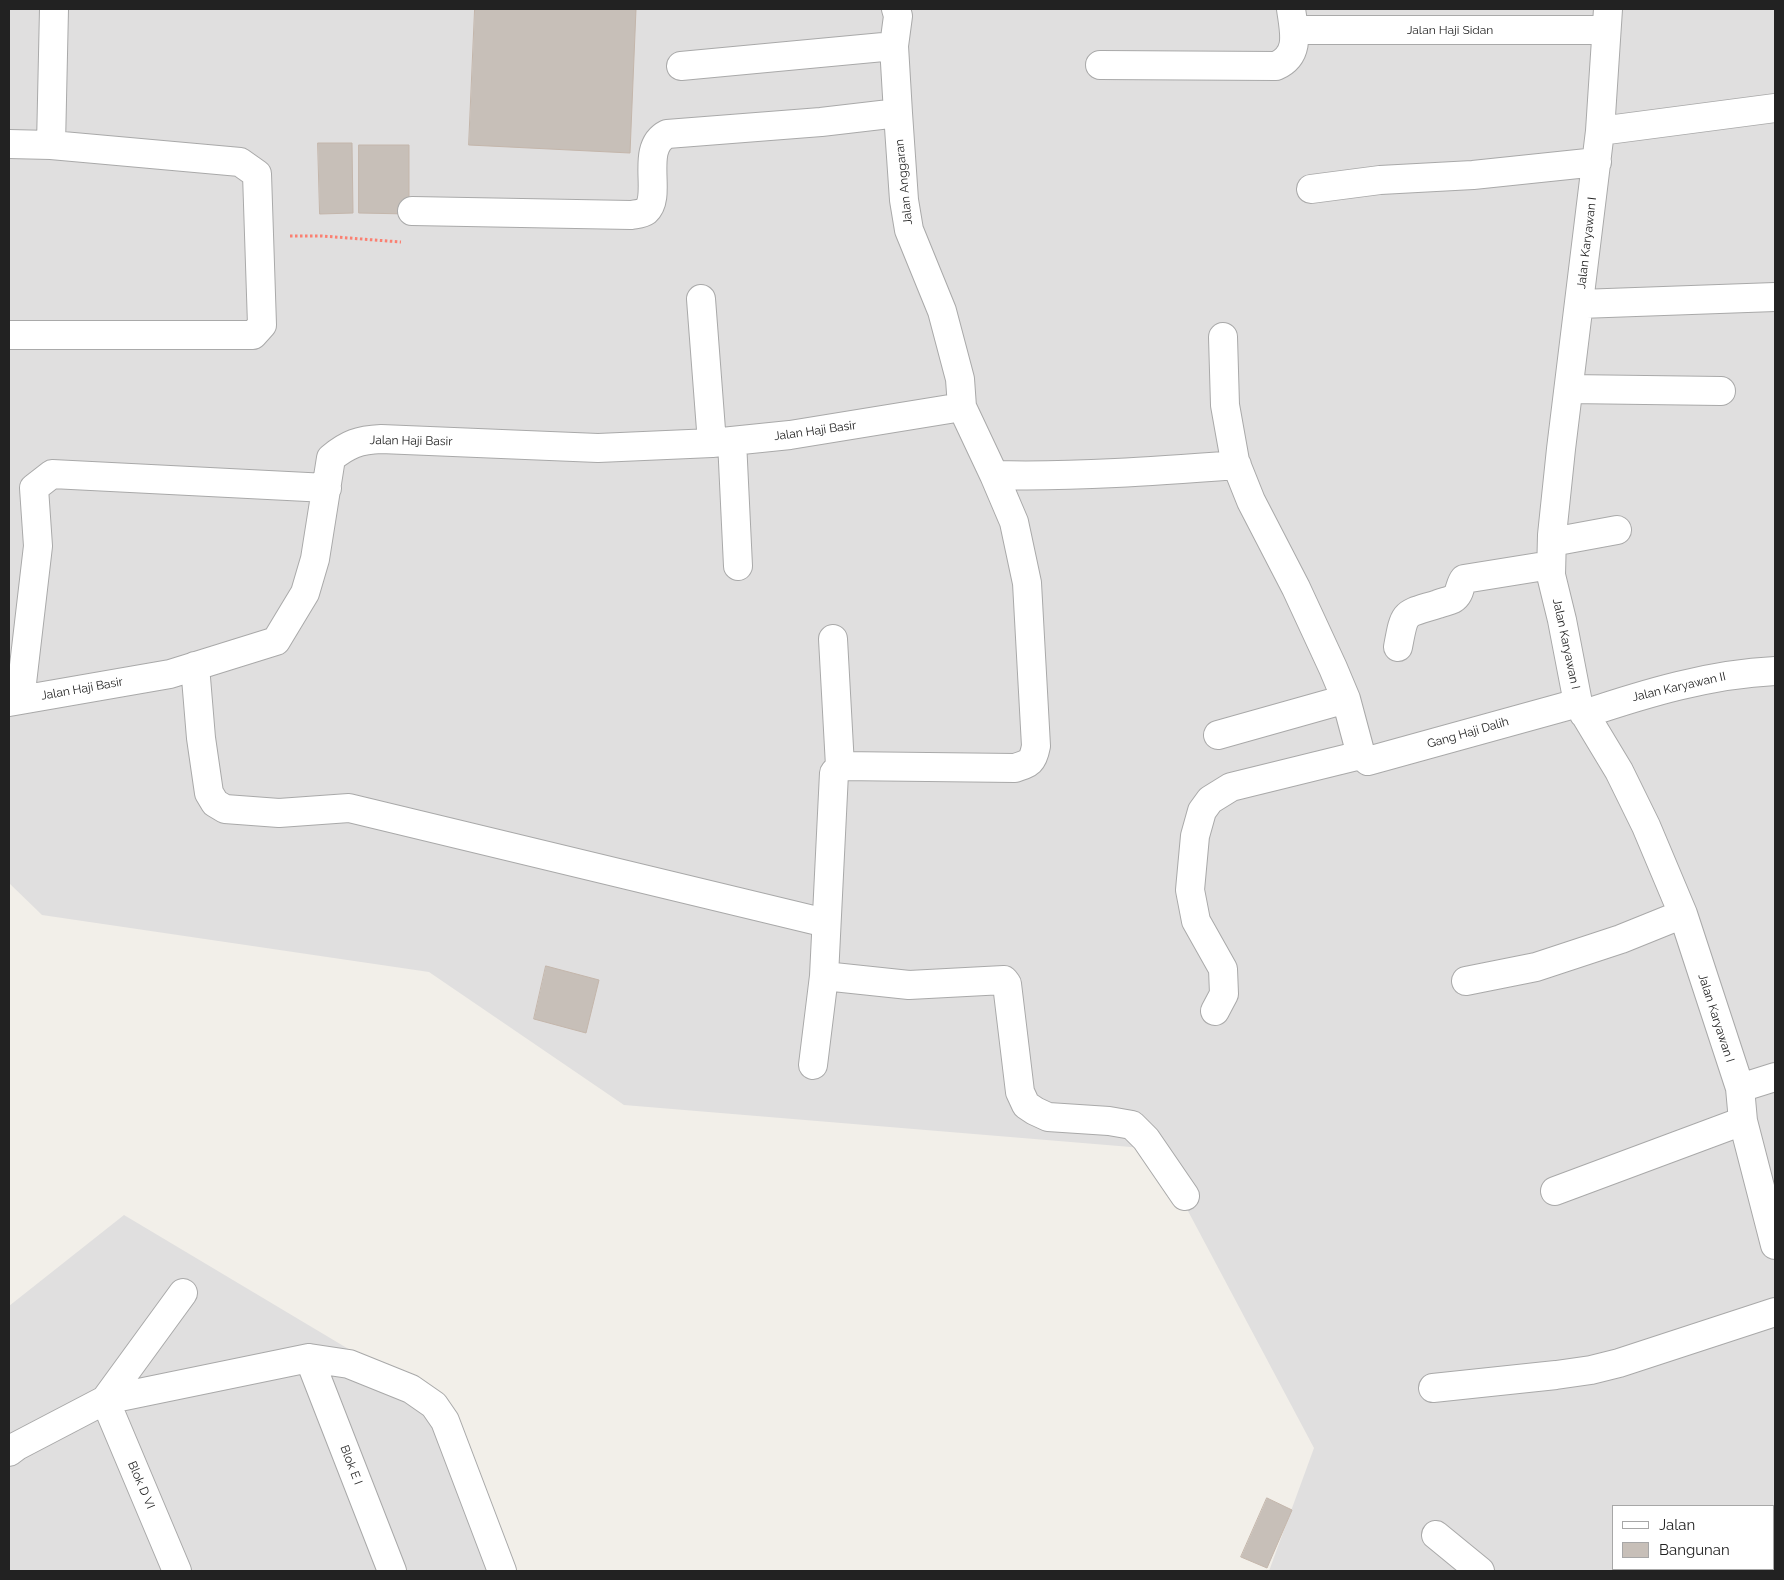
<!DOCTYPE html>
<style>
body{margin:0}
#map{position:relative;width:1784px;height:1580px;overflow:hidden;background:#f2efe9;font-family:Raleway,sans-serif}
canvas{display:block}
.frame{position:absolute;inset:0;border:10px solid #222;pointer-events:none}
.legend{position:absolute;left:1612px;top:1505px;width:162px;height:65px;box-sizing:border-box;background:#fff;border:1px solid #a7a7a7;margin:0;padding:6px 9px;list-style:none;font-size:15px;color:#222}
.legend li{display:flex;align-items:center;gap:10px;height:25px}
.legend b{width:25px;border:1px solid #a7a7a7}
</style>
<div id="map">
<canvas width="1784" height="1580"></canvas>
<div class="frame"></div>
<ul class="legend">
<li><b style="height:6px;background:#fff"></b>Jalan</li>
<li><b style="height:14px;background:#c7bfb8"></b>Bangunan</li>
</ul>
</div>
<script>
const c = document.querySelector('canvas').getContext('2d');
c.lineJoin = 'round';
function fill(path, color) { c.fillStyle = color; c.fill(path, 'evenodd'); }
function trace(path, color, width, dash) { c.strokeStyle = color; c.lineWidth = width; c.lineCap = dash ? 'butt' : 'round'; c.setLineDash(dash || []); c.stroke(path); }
function label(font, color, halo, rows, align = 'center') {
  c.font = font + ' Raleway,sans-serif'; c.lineWidth = 4.5; c.setLineDash([]); c.textBaseline = 'middle'; c.strokeStyle = halo; c.fillStyle = color; for (const [text, x, y, turn = 0] of rows) {
    c.save(); c.translate(x, y); c.rotate((+turn || 0) * Math.PI / 180); c.textAlign = isNaN(turn) ? turn : align; if (halo) c.strokeText(text, 0, 0); c.fillText(text, 0, 0); c.restore();
  }
}
fill(new Path2D(`
 M9,9H1775V1571H1269L1314,1448L1155,1149L624,1105L429,972L42,915L9,883ZM1613,1506H1773V1569H1613Z
 M124,1215L439,1403L496,1571H9V1306Z`), '#e0dfdf');
const building = new Path2D(`
 M475,9H636L630,153L469,145Z
 M318,143H352L353,213L320,214Z
 M359,145H409V214L359,213Z
 M546,966L599,980L586,1033L534,1019Z
 M1267,1498L1292,1510L1267,1568L1241,1557Z`);
fill(building, '#c7bfb8');
trace(building, '#c4b6ab', 1);
const street = new Path2D(`
 M1608,9L1600,131L1561,449L1552,535L1551,575L1562,620L1578,703L1619,771L1646,826L1683,914L1740,1088L1743,1121L1775,1245
 M1294,30H1606
 M1100,65L1276,66C1301,55 1294,31 1291,9
 M681,66L894,46
 M1600,131L1775,108
 M9,144L51,145L240,162L257,174L262,325L253,335H9
 M51,145L54,9
 M1311,189L1380,180L1473,175L1597,162
 M412,211L631,215C636,214 642,214 646,211C663,196 639,148 667,134L821,122L898,113
 M701,299L712,443
 M1580,304L1775,297
 M1223,337L1225,405L1235,461L1251,501L1296,588L1333,668L1346,699L1361,755L1368,761L1578,703
 M1569,389L1721,391
 M732,441L738,566
 M994,475C1075,477 1156,471 1237,465
 M1552,542L1617,530
 M833,639L840,766
 M1398,647C1405,610 1403,615 1438,604C1443,602 1449,601 1453,599C1461,594 1459,585 1464,579L1551,565
 M195,666L201,738L209,793L215,803L225,809L279,813L349,808L826,923
 M20,700L38,546L34,488L52,474L327,488
 M9,702L170,674L276,641L305,593L315,559L331,458C348,444 359,440 381,439L598,448L712,443L790,435L962,407
 M1584,714C1647,693 1710,674 1775,671
 M1218,735L1346,699
 M824,976L909,985L1004,980L1007,984L1020,1092L1026,1105L1035,1111L1048,1117L1109,1121L1132,1125L1146,1139L1185,1196
 M1466,981L1536,967L1621,939L1683,914
 M1215,1011L1224,994L1223,969L1196,921L1190,890L1195,836L1202,811L1210,800L1231,787L1361,755
 M813,1065L824,976L834,773L840,766L1015,768C1030,763 1033,762 1036,746L1027,583L1014,522L994,475L962,407L960,379L942,311L909,230L904,200L898,113L894,46L898,16L896,9
 M1740,1088L1775,1077
 M1555,1191L1743,1121
 M309,1358L392,1571
 M1433,1388L1556,1375L1591,1370L1619,1363L1775,1312
 M9,1452L17,1446L105,1400L183,1293
 M1436,1535L1480,1571
 M177,1571L105,1400L309,1358L349,1364L411,1389L434,1405L445,1421L502,1571`);
trace(street, '#a9a9a9', 30);
trace(new Path2D(`
 M290,236H322L401,242`), '#fa8072', 3, [2.5, 2.5]);
trace(street, '#fff', 28);
label('12px', '#222', '#fff', [
 ["Jalan Haji Sidan",1450,30],
 ["Jalan Anggaran",904,182,-96],
 ["Jalan Karyawan I",1587,243,-83],
 ["Jalan Haji Basir",815,431,-8],
 ["Jalan Haji Basir",411,441,1],
 ["Jalan Karyawan I",1566,644,78],
 ["Jalan Karyawan II",1679,687,-13],
 ["Jalan Haji Basir",82,689,-10],
 ["Gang Haji Dalih",1468,733,-16],
 ["Jalan Karyawan I",1716,1018,72],
 ["Blok E I",351,1465,69],
 ["Blok D VI",141,1485,67]
]);
</script>
